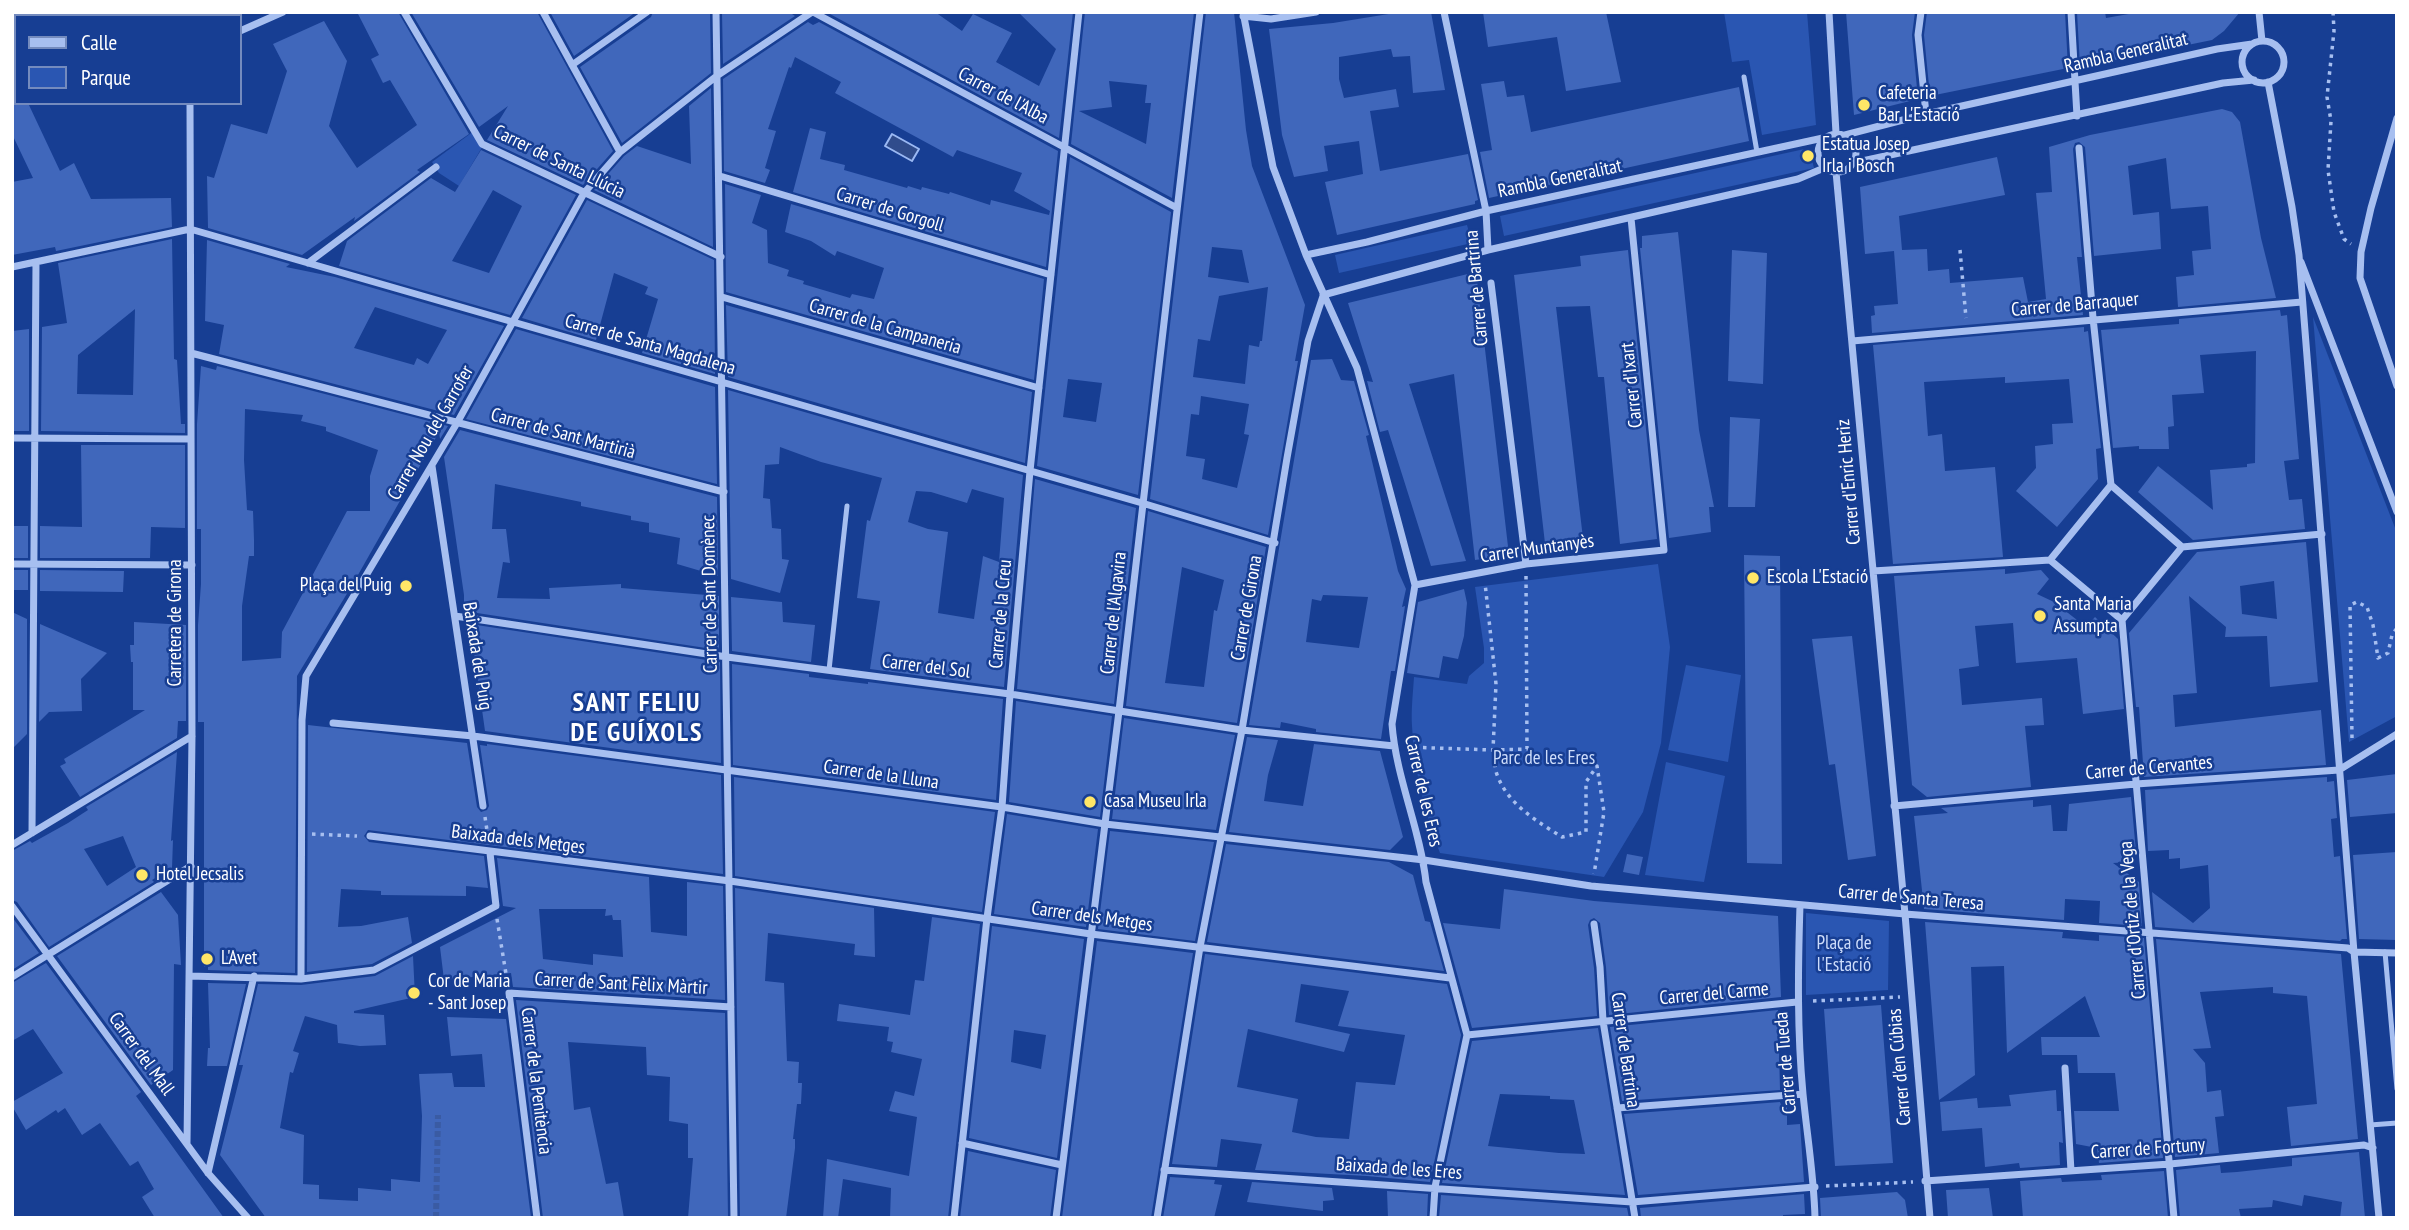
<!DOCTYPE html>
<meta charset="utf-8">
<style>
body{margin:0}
#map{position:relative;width:2409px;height:1230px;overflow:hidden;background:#173e93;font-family:"PT Sans Narrow",sans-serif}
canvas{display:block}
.frame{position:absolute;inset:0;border:14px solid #fff;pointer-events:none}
.legend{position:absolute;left:14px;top:14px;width:228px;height:91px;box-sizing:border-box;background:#173e93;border:2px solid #748bbe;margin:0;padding:9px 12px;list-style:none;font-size:21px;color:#fff}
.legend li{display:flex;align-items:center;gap:14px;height:35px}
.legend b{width:35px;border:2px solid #748bbe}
</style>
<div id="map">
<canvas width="2409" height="1230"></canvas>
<div class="frame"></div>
<ul class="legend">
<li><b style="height:9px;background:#a7bff0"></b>Calle</li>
<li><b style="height:19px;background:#2a56b2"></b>Parque</li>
</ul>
</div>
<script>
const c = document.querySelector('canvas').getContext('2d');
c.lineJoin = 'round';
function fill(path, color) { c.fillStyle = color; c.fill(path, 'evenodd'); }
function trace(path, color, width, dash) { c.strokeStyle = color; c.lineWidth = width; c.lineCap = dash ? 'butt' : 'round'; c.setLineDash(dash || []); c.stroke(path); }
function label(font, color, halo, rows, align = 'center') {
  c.font = font + ' "PT Sans Narrow",sans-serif'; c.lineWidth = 5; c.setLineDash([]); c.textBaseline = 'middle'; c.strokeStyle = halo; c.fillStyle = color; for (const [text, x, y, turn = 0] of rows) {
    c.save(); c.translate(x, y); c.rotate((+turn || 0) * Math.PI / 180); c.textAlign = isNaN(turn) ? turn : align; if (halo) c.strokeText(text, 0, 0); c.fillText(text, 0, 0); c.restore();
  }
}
fill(new Path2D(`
 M1724,12H1807L1816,125L1762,135L1749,60L1732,62Z
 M474,131L484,144L459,186L439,173L432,162Z
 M1809,148L1814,168L1504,236L1500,216Z
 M1467,225L1472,243L1339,273L1335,255Z
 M2313,317L2397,533V716L2349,742Z
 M1658,564L1670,647L1661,743L1643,812L1604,877L1440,853C1424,813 1414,769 1412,726C1411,710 1413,693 1414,677L1467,684L1469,676L1484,663V648L1475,587Z
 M1686,665L1741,675L1728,762L1668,750Z
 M1666,762L1725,776L1704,882L1645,875Z
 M1806,913L1889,921L1888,990L1806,995Z`), '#2a56b2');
const water = new Path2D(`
 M892,134L919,149L912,161L885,146Z`);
fill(water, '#304c8c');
trace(water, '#9ab8f3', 2);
fill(new Path2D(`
 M357,12H398L469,134L417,170L420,172L354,221L355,217L302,255L208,228L207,176L214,178L231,124L267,134L287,71L273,44L324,21L347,61L329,126L357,168L417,125L390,80L383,83L371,59L379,55Z
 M411,12H537L613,151L583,185L487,140L508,106L479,127Z
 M550,12H636L574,56Z
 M653,12H710L711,73L622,143L580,67L651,17Z
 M722,12H789L795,16L723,64Z
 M833,12H935L962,31L973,14L1012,33L996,62L1039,86L1056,49L1018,12H1073L1059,138L830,14Z
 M1085,12H1194L1172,198L1071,144ZM1109,81L1147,85L1145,103H1151L1146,144L1079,111L1112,107Z
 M1206,12H1234L1246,130L1252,166L1305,305L1295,361H1298L1268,535L1150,499ZM1212,247L1242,250L1249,283L1208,277ZM1268,287L1262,341H1260L1259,347L1249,345L1245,384L1193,377L1198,339L1210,341L1219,296ZM1201,396L1249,404L1244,434L1249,435L1237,488L1202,479L1205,459L1186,456L1191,414L1199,415Z
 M1401,12H1431L1445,90L1413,93L1410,56L1393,57L1391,49L1339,57V79L1344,98L1396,89L1399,107L1370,111L1380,171L1468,154L1478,200L1475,201V204L1337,235L1325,182L1363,174L1359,141L1324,146L1328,171L1294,177L1282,135L1269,29L1333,23Z
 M1483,12H1606L1621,82L1566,91L1557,37L1488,47Z
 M1846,12H1915L1912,35L1918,99L1854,115Z
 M1927,12H2065L2068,68L1930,96L1924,35Z
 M2077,12H2105L2106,18L2140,12H2240L2224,31L2212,40L2085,66H2080Z
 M808,22L813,25L819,22L1058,151L1046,267L793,192L810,128L826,132L820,159L845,165L844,170L907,188L908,186L921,190L922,187L949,194L950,192L990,205L991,200L1049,215L1050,211L1014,191L1022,173L957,150L953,157L835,93L841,82L795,57L791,68L789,67L768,129L776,131L765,168L770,170L765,183L724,171L723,79Z
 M1504,81L1507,97L1524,95L1531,132L1739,87L1749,141L1489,198L1480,152L1492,150L1481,84Z
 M711,88L713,247L594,190L624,156L637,146L691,164L689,106Z
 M12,103H28L60,171L74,163L91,199L171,198L172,227L56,251L55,247L12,255V182L33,178L12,134Z
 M2222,109L2232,112L2240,122L2261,238L2276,298L2178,307L2176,277L2194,275L2192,251L2211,249L2208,206L2171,209L2166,158L2128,166L2133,215L2159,212L2161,249L2094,256L2085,147L2079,142L2075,143L2073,149L2082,257H2077L2083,315L1872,333L1871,316L1875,315L1874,306L1898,304L1894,251L1865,254L1860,187L1997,157L2005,195L1899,216L1902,250L1927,249L1928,271L1949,269L1950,283L2023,277L2028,302L2046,299L2036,193L2052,192L2049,147L2090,135Z
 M481,150L576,195L510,315L339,266L347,241L431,178L455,192ZM493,190L522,206L489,273L452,261Z
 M1070,157L1171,212L1138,495L1037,466ZM1068,379L1102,383L1096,422L1063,417Z
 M725,184L761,195L752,223L767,230L768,263L789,270L787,276L804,281L803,284L850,298L852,294L874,299L884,268L837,251L835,256L811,241L785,232L791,204L1044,279L1034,380L726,292Z
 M587,200L714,260L715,374L642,353L658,299L645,294L648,287L614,273L596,340L522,318Z
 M1678,232L1699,430L1714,507H1709L1711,532L1669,538L1640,248H1642V236Z
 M172,239L174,359L177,360L181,424H185V433L41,431L42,327L67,323L58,263ZM135,309L133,395L77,394L78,355Z
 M207,240L290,264L286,267L335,277L504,326L454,415L219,354L224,325L205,321ZM375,307L447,330L428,364L417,358L414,365L354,348Z
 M1628,250L1657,539L1620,544L1604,377H1598L1590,306L1556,307L1584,547L1546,552L1514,275L1581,266L1580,256Z
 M1732,250L1767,253L1763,384L1728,381Z
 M1476,272L1509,555L1475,560L1454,374L1409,384L1466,561L1431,566L1388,430L1380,432L1367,381L1373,382L1348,303Z
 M726,305L1032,392L1025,463L728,377Z
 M2280,310L2281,316L2287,315L2299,459L2284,461L2289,500L2302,499L2305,529L2193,540L2138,492L2158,466L2213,510L2210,470L2247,467V464L2255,463L2256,351L2200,355L2204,393L2172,395L2174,426L2168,427L2169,449H2139V446L2113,448L2101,330L2179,324V319Z
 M2084,327V332L2088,331L2101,448L2096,449L2098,479L2057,527L2016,491L2036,468L2035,446L2053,444L2052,424L2073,423L2069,379L2005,383V377L1924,382L1928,436L1942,434L1945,471L1995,467L2003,557L1893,564L1873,345Z
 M29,329V431H12V331Z
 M516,329L715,387L717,484L466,419Z
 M1332,359L1341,380L1354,381L1369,435L1366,436L1398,571L1406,589L1402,607L1405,606L1395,671H1391L1381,739L1316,732V729L1281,722L1280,728L1249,725L1311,360ZM1323,595L1368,597L1359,648L1306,642L1312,599L1321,601Z
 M201,366L216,370L217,366L448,426L440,439L439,432L354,582L297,676L295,973L208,970V967H204V722H198V625L201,584V529H197V424ZM245,409L303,415L301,421L326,427V431L378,450L370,476V511H347L282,632L281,658L242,661V606L249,556H254V540L253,511L247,510L244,460Z
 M728,390L1023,475L1004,687L870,669L880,601L857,598L867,520L870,521L882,478L821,462L780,447L779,464L765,465L763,498L770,499L772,528L781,529L782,559L789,560L780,593L731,579ZM972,489L1004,498L999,562L983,556L974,619L938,613L948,532L928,529L908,522L916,491L931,492L967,503Z
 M1730,417L1760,419L1755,507H1728Z
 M460,430L717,497L718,576L677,564L680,538L649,532V523L631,520V516L581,506V502L495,484L492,529H506L510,563L503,562L497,598L550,599L549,588L621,584V588L719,596V650L464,611V595L444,457Z
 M81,445H185V528L151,527L150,558H40V526L82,527Z
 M1035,479L1136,508L1114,704L1017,689Z
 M1148,511L1266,547L1237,723L1126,706ZM1182,567L1224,580L1217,611L1214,610L1204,687L1165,683Z
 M12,526H28V558H12Z
 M2306,542L2318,682L2270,687L2267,636L2225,637L2226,627L2189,596L2197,693L2173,695L2175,727L2321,710L2326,765L2144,777L2139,707H2136L2129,633L2197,552ZM2274,581L2277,619L2242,614L2240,586Z
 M1744,555L1780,556L1782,864L1747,863Z
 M2005,569V574L2041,570L2049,579L2037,594L2054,602L2086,627L2095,617L2118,639L2124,709L2083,714L2077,658L2016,663L2013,623L1975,626L1979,666L1959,669L1962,705L2042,698L2044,725L2025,726L2031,787L1927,797L1912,785L1894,576Z
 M12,570H28V590H12Z
 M40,570L124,571L123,592L40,591Z
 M1464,589L1467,603L1464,636L1458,659L1443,656L1439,678L1407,673L1418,602Z
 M731,597L782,602L783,622L815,625L811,662L732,651Z
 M12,612L27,619V734L12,749Z
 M134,622L186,625V721H178L177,738L80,797L60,766L66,763L64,759L145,710H133V662H131L130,645H134Z
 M40,624L107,653L81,679L82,711L49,712L39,722Z
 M470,624L720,662L721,763L485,731Z
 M1852,636L1876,856L1848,860L1835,764L1829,765L1812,639Z
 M732,664L809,674V677L868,684V682L1003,699L996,800L733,765Z
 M1016,701L1112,716L1100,817L1009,802Z
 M1124,718L1235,735L1216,830L1112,819Z
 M308,725L467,743L477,807L481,812L487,810L489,806L480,745L487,746V744L721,775L723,874L368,830L364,836L369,842L484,856L488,888L466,886V896L381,895V891L341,889L338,927L361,926L408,917L412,943L372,964L307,972Z
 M1247,737L1278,740L1268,775L1264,801L1303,806L1314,744L1380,751L1403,837L1390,850L1229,832Z
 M177,752L171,841L173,840L172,868L152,880L154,882L49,947L17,902L12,900V851L30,841L32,843L68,823L88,810L86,807ZM123,836L136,867L107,886L84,849Z
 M2397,774V813L2350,817L2347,780Z
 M734,777L995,812L982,912L735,876Z
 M2327,777V782L2334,781L2337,818L2331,819L2334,857L2340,856L2347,939H2342L2340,941L2155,927L2152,892L2193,923L2210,908L2208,865L2180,869V858L2169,859V850L2148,851L2145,790Z
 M2131,797L2136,852H2130L2131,862L2113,863L2139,882L2142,926L2099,923L2100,901L2065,899L2064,920L1924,909L1914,816L1948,813L1941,808L2033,800V807L2051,805L2053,831H2067L2069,804Z
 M1007,814L1098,829L1086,927L994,914Z
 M1110,831L1214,842L1195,941L1098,929Z
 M1226,844L1389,862L1413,875L1425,921L1430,922L1444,971L1207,942Z
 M2397,852V940L2359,939L2353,855Z
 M1627,854L1643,857L1639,875L1623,872Z
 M497,858L649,877L651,932L687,936V882L723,886L725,1000L513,987L511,973L444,980L440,947L516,908L503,906ZM539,909H606L605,916L612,915L613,920H621L623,957L593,954V965L543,959Z
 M735,888L874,908L875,957L854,955L855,944L768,933L765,981L784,983L787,1061L799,1062L798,1083H802L801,1104H797L793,1139H795V1148L786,1218H740Z
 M1504,889L1594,901L1778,916L1781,997L1609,1015L1606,967L1600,923L1594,918L1590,920L1588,925L1594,968L1597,1016L1472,1028L1443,923L1500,929Z
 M161,892L178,915L181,965L174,964L173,1070L151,1085L57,956Z
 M12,917L39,953L12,970Z
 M932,917L980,924L948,1218H890L891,1188L843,1179L838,1218H823L827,1159L909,1176L917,1117L889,1111L895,1091L914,1096L922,1059L891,1052L893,1042L887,1041L889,1027L837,1021L839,1004L910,1015L915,980L924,981Z
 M1925,922L2063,932L2062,938L2099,941V935L2144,938L2163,1158L2099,1163L2097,1148L2076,1144L2074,1111H2119L2115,1073H2078L2077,1055H2042L2041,1037H2100L2085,996L2007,1053L2004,966L1971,967L1975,1075L1939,1100Z
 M992,926L1084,939L1057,1158L969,1138ZM1014,1030L1046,1035L1041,1069L1011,1062Z
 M2156,939L2341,954L2358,1139L2291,1146L2287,1107L2317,1104L2307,996L2273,993V987L2200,992L2211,1048L2193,1049L2205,1063L2207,1092L2221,1090L2224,1116L2215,1117L2219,1153L2175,1157Z
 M1097,941L1193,953L1151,1218H1062Z
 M1205,954L1447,984L1461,1035L1430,1182L1367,1176L1255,1170L1262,1144L1221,1139L1217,1167L1172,1164ZM1301,984L1349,991L1338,1026L1405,1035L1395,1085L1356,1082L1349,1139L1316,1137L1292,1132L1298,1099L1237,1087L1248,1029L1344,1052L1350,1034L1295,1022Z
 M413,956L415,997L354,1011V1013L384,1015L386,1045L360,1046L338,1043L337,1025L305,1016L293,1051L299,1053L293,1073L290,1072L280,1128L304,1135L303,1184L319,1185V1199L358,1201V1188L391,1191V1179L420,1182L422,1116L419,1074L452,1073L454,1087H485L482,1054L451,1056L447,1017L506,1019L531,1218H266L220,1155L243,1065H239L258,984L301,985L375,976Z
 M46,963L141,1092L136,1096L224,1218H155L142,1197L154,1189L138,1161L130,1166L100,1123L82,1135L65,1108L58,1113L56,1110L26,1130L12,1106V1102L63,1073L33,1029L12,1041V983Z
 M208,983L246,984L227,1066H207L208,1048H210Z
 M516,1000L725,1013L728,1218H688L693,1158H688V1124L669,1121L670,1077L647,1075L646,1047L568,1042L574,1110L590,1107L606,1184L618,1182L624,1218H543Z
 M1881,1005L1893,1163L1835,1166L1824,1009Z
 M1778,1010L1780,1090L1622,1101L1610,1027Z
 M1598,1028L1625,1195L1442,1183L1472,1041ZM1500,1094L1550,1096V1099L1574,1100L1585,1154L1559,1153L1488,1146Z
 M2056,1090L2057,1111H2061L2063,1143L2059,1142L2060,1165L2020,1168L2019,1163L1985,1167L1982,1128L1942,1131L1940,1102L1977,1098L1978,1108L2011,1106L2009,1095Z
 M1780,1102L1781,1105L1787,1104V1125L1800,1124L1804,1182L1638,1195L1624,1114Z
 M968,1151L1056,1170L1050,1218H960Z
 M2359,1152L2365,1218H2340L2342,1202L2304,1195L2302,1206L2273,1200L2272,1207L2239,1209L2241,1218H2180L2176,1170L2220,1165L2221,1173L2237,1172L2292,1166V1158Z
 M2164,1171L2168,1218H2023L2020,1181L2061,1178L2062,1182L2102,1180L2101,1175Z
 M1170,1177L1215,1180L1214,1184L1222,1185L1214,1218H1163Z
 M1252,1182L1332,1188L1334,1200L1323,1201V1211L1247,1202Z
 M1989,1188L1993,1218H1948L1946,1190Z
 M1387,1191L1428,1194L1427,1218H1388Z
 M1897,1192L1905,1200L1908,1218H1821L1820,1198Z
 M1804,1194L1805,1214L1783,1215V1218H1641L1640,1208Z
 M1441,1195L1627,1208L1629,1218H1439Z`), '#4067bb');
trace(new Path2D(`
 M436,1218L438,1115`), '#3a5ba3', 6, [6, 3]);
trace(new Path2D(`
 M2333,12L2334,31L2327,97L2331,121L2328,170L2334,212L2344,239L2351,244
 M1960,250L1966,318
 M1526,576L1527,749L1493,750C1495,758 1494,769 1498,777C1509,805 1538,822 1562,837L1586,832V782L1597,766L1604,812L1594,874
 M2352,738L2350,605L2357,602L2367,607L2373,625L2378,658L2388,653L2392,635L2397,628
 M1406,747L1493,750L1496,684L1485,583
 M485,817L488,837
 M312,834L357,836
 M497,919L507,980
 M1813,1001L1900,997
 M1826,1186L1913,1182`), '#a7bff0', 3.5, [3.5, 5]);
trace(new Path2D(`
 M1744,77L1757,152
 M829,670L847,506
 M2385,952L2397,1089
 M2370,1125L2397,1123`), '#a7bff0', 5);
trace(new Path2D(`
 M190,12V16
 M404,12L482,144L721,257
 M543,12L620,152
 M716,12L734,1218
 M813,12L1177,208
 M1243,12L1273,167L1306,255L1357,368L1415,585L1392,724C1396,778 1420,828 1426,882L1467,1035L1435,1187L1433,1218
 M1444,12L1486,211L1488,250
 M1829,12L1836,133
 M1921,12L1918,35L1926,114
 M2071,12L2077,116
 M2259,12L2262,41
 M1243,16L1271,19L1316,12
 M240,31L283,12
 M2242 62a21 21 0 1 1 42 0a21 21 0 1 1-42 0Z
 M572,65L647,12
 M2268,82L2292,207L2299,255L2354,952L2379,1218
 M2397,118L2371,208L2361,252L2360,278L2397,386
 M1818 153a19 19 0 1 1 38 0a19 19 0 1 1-38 0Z
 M1845,135L1926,114L2217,49L2252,44
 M2079,148L2093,318L2111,485
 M1853,163L2223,83L2254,80
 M1836,172L1905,914L1930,1218
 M720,176L1051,275
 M1306,255L1367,242L1486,211L1823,138
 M2301,262L2397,512
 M308,263L436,167
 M12,267L190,229L1142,503L1275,543
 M1491,283L1526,564
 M1323,295L1488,250L1798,179L1824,168
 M722,297L1039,388
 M1852,341L2302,302
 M191,353L724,492
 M12,438L191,439
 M432,466L483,806
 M2111,485L2182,547L2122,620L2050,560Z
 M2182,547L2322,534
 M12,564L192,565
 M1873,571L2050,560
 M1415,585L1526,564L1664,550L1631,218
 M455,616L727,657L1010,694L1242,730L1394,746
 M2122,620L2174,1218
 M333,723L473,736L1002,807L1105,824L1424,860L1591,886L1905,914L2348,948L2354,952L2397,953
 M1894,806L2136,784L2339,770L2397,734
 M32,833L36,262
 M370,836L730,881L1091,934L1450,978
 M12,845L192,736
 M1800,905C1798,969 1797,1030 1803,1094C1807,1135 1814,1176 1815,1218
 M12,906L208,1173L248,1218
 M1594,924L1600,967L1603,1021L1635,1218
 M189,976L301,979L374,970L496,906L490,853
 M12,977L191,866
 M301,979L302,720L306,676L457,423L584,193L620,152L718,75L812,12
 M1467,1035L1797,1002
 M2065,1068L2071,1171
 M1617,1108L1803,1094
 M187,1143L192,736L190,103
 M962,1143L1062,1165
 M1164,1170L1632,1202L1815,1187
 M208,1173L254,976
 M1925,1181L2170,1164L2364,1145L2373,1148
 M537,1218L509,993L731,1007
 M954,1218L987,918L1002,807L1010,694L1030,471L1079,12
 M1056,1218L1119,711L1200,12
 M1157,1218L1200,947L1242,730L1287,458L1308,341L1323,296`), '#a7bff0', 7);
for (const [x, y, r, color] of [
 [1864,105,7,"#ffe667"],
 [1808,156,7,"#ffe667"],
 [1753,578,7,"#ffe667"],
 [406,586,7,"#ffe667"],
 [2040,616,7,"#ffe667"],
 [1090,802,7,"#ffe667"],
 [142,875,7,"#ffe667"],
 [207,959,7,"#ffe667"],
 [414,993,7,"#ffe667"]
]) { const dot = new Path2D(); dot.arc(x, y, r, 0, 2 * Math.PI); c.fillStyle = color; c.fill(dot); trace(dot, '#173e93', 2.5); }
label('19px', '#fff', '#173e93', [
 ["Rambla Generalitat",2126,53,-13],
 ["Carrer de l'Alba",1003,96,28],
 ["Carrer de Santa Llúcia",559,162,26],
 ["Rambla Generalitat",1560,179,-12],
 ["Carrer de Gorgoll",890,210,17],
 ["Carrer de Bartrina",1477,288,-95],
 ["Carrer de Barraquer",2075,305,-5],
 ["Carrer de la Campaneria",885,327,16],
 ["Carrer de Santa Magdalena",650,345,16],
 ["Carrer d'Ixart",1632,385,-96],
 ["Carrer Nou del Garrofer",431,433,-60],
 ["Carrer de Sant Martirià",563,434,15],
 ["Carrer d'Enric Heriz",1849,482,-95],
 ["Carrer Muntanyès",1537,549,-8],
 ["Carrer de Sant Domènec",710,594,-91],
 ["Carrer de Girona",1247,608,-80],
 ["Carrer de l'Algavira",1114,613,-84],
 ["Carrer de la Creu",1001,614,-85],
 ["Carretera de Girona",176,623,-90],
 ["Baixada del Puig",477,656,81],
 ["Carrer del Sol",926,667,7],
 ["Carrer de Cervantes",2149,768,-5],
 ["Carrer de la Lluna",881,775,8],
 ["Carrer de les Eres",1423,791,77],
 ["Baixada dels Metges",518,840,7],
 ["Carrer de Santa Teresa",1911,898,5],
 ["Carrer dels Metges",1092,917,8],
 ["Carrer d'Ortiz de la Vega",2133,920,-95],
 ["Carrer de Sant Fèlix Màrtir",621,984,3],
 ["Carrer del Carme",1714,994,-5],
 ["Carrer de Bartrina",1625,1050,82],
 ["Carrer del Mall",141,1054,54],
 ["Carrer de Tueda",1786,1063,-95],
 ["Carrer d'en Cúbias",1900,1067,-95],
 ["Carrer de la Penitència",536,1081,83],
 ["Carrer de Fortuny",2148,1149,-4],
 ["Baixada de les Eres",1399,1169,4]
]);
label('19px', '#fff', '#173e93', [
 ["Cafeteria",1878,94],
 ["Bar L'Estació",1878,116],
 ["Estatua Josep",1822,145],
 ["Irla i Bosch",1822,167],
 ["Escola L'Estació",1767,578],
 ["Plaça del Puig",392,586,"right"],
 ["Santa Maria",2054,605],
 ["Assumpta",2054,627],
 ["Casa Museu Irla",1104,802],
 ["Hotel Jecsalis",156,875],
 ["L'Avet",221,959],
 ["Cor de Maria",428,982],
 ["- Sant Josep",428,1004]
], 'left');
label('19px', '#ceddfb', '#173e93', [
 ["Parc de les Eres",1544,759],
 ["Plaça de",1844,944],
 ["l'Estació",1844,966]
]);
c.letterSpacing = '2px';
label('bold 26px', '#fff', '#173e93', [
 ["SANT FELIU",637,704],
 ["DE GUÍXOLS",637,734]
]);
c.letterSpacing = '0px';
</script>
